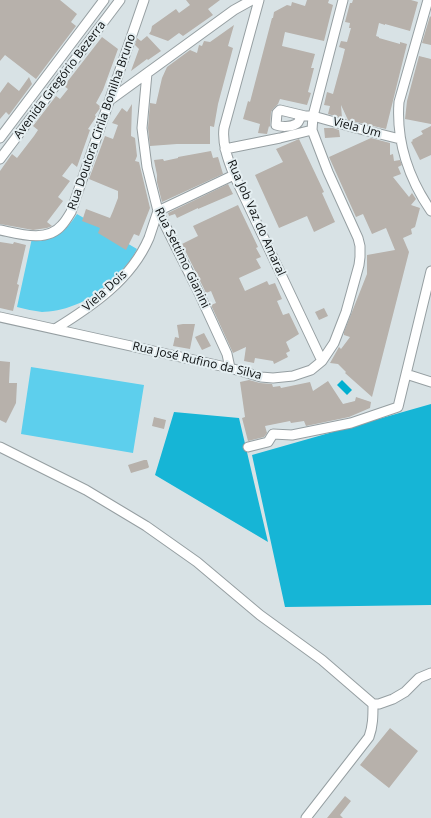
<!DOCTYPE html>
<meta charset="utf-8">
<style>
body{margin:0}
canvas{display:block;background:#d8e2e5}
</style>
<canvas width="431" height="818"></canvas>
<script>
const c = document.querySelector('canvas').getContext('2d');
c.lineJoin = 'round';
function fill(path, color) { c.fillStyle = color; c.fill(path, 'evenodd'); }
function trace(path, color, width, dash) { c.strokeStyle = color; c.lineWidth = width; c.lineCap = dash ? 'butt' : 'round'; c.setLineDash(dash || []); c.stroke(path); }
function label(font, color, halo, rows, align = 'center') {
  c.font = font + ' "Open Sans",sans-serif'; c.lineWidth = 4; c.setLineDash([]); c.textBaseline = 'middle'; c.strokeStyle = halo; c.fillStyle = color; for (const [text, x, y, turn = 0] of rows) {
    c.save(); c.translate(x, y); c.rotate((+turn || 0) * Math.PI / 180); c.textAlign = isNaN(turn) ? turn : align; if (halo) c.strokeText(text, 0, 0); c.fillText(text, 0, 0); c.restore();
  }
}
fill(new Path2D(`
 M77,214L137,249C128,269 93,300 72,306C66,309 49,312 42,312C34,311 25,309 17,307L32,238C55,242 65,232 77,214Z
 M31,367L144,385L133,453L21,434Z`), '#5dcfed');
fill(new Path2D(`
 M431,404V605L285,607L252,455Z
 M174,412L239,418L268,542L155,475Z`), '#16b5d6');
fill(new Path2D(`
 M342,380L352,390L347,395L337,385Z`), '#00afd0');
fill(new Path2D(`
 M0,0H60L77,14L71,22L76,26L36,79L5,55L0,61Z
 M186,0H220L208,9L213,15L183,36L179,33L168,41L149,34L151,31L152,26L176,9L179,13L190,5Z
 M307,0H329L328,3L333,5L324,41L285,32L282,46L315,54L311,68H314L308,92L311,93L307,105L280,99L278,104L273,109L271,112L270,127L269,126L267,134L258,133L260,124L243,119L248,101L250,102L272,18H273L274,12L287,5L291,6L292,2L305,6Z
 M353,0H411L418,2L410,31L385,24V25L379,23L376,36L379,37V38L400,44V42L407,44L386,129L348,120L341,105L342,118L328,114L330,106L324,105L327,92L333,94L342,61L345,49L339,47L341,41L347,42L351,28H349L350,23L345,22L350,3H352Z
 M430,16L431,17V45L422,43Z
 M234,25L228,46L233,48L218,104L214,127L210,126V144H177L150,146L148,128L150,103L156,104L162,78L167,67L190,50L197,53L199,45L202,46L204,41L210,42Z
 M147,36L161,51L148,60L147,59L131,71L139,49L135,45L137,38L141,41Z
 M102,37L118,49L103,90L96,103L101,107L95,115L96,117L88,129L90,130L77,167L72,163L62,176L70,181L58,197L63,201L47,222L52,226L47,228L33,230L0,224V171L12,154L17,158L34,136L38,130L33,126L56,96L60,99L68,89L64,86Z
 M419,56L431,59V124L405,119L407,101Z
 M29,77L32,84L9,115L6,112L0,119V93L8,82L19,91Z
 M132,104L131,136L135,138L137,156L135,161L139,162L150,208L139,236L134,234L126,250L98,233L100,228L82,221L86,209L110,218L113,211L118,198V191L89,179L105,136L113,139L118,125L112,123L122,108L127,112Z
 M431,126V155L420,160L411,142L413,141L412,140L423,134L421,131Z
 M324,128H333L339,130L340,137L325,138Z
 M371,138L390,143V155L393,154L394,161L400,160L402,165L398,167L401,174L393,177L409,197L412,193L416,199L411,205L420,208L415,227L411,229L412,234L403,238L409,252L372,397L345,373L346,372L338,364L330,363L339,347L341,349L350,337L344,335V332L367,274V255L395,250L386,228L372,234L363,214L356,217L329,157Z
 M299,139L324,192L322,193L335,222L314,232L307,216L279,228L255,175L283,162L276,149Z
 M211,151L213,158L218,157L223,174L162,202L157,182V175L154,160L163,159L164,161L178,158V157Z
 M228,184L233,194L198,209V208L177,218L175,214L169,216L168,213Z
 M238,205L258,247L256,248L261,257L256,259L261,268L239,278L245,291L267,281L269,285L275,283L282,299L277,301L283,315L289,313L299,334L286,342L290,351L286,353L288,357L274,364L273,361L255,358L254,363L244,361L246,347L233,353L211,305L216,303L211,291L206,293L182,244L198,236L193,226Z
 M0,242L13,244L14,242L26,245L17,284L19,285L13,311L0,308Z
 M324,308L328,316L319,320L315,312Z
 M183,324H195L190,349L173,346L175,337L179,338L177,325Z
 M204,333L211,346L202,350L195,337Z
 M0,361L10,362L9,383H17L16,403L6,423L0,420Z
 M249,380L260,383L272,384L273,387L280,386L281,388L310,382L313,391L328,381L343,404L355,401L356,397L371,402L370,408L349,417L306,426L304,421L291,423L290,421L265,426L267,433L264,437L248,441L242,418L245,417L240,382Z
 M154,417L166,420L164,429L152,426Z
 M144,460H147L149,467L148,468L131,473L128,465Z
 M390,728L418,751L389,788L360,765Z
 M345,796L351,801L340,815L343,818H327Z`), '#b7b1ab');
const minor = new Path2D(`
 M259,0L224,128C222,144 228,160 234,175L322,361
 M428,0L399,102C396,141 409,179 431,211
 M147,73L142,128L147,167L158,211L198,291L227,354L230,368
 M110,100L234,10L252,0
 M301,115C300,118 299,123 296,124C291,127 281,127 276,125L277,113L280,110L305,116H313L356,128L400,139
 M0,138L104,0
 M225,149L280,138L312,130
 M0,159L120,0
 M0,230C19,234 47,243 62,225C65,222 68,217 71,212L144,0
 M0,317L230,368L261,377L273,378L293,376L311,370L322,361L334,343L346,312L359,265L360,257V246L358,238L328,172L312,130L313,116L343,0
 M55,329C92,306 131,280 149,238C152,229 155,220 158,211L234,175
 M406,374L431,382
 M0,447L86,490L146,526L197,562L260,615L322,660L373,704H379L393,699L405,692L419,678L431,673
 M248,447L268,442L273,434L292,435L351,423L398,407L431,271
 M306,818L369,737C373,726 373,716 373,704`);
trace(minor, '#969fa2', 11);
trace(minor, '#fff', 9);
label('12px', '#0d1011', '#e5eff2', [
 ["Avenida Gregório Bezerra",60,80,-53],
 ["Rua Doutora Cirila Bonilha Bruno",102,122,-71],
 ["Viela Um",357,128,15],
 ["Rua Job Vaz do Amaral",256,218,66],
 ["Rua Settimo Gianini",182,258,64],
 ["Viela Dois",105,291,-42],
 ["Rua José Rufino da Silva",197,361,13]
]);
</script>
